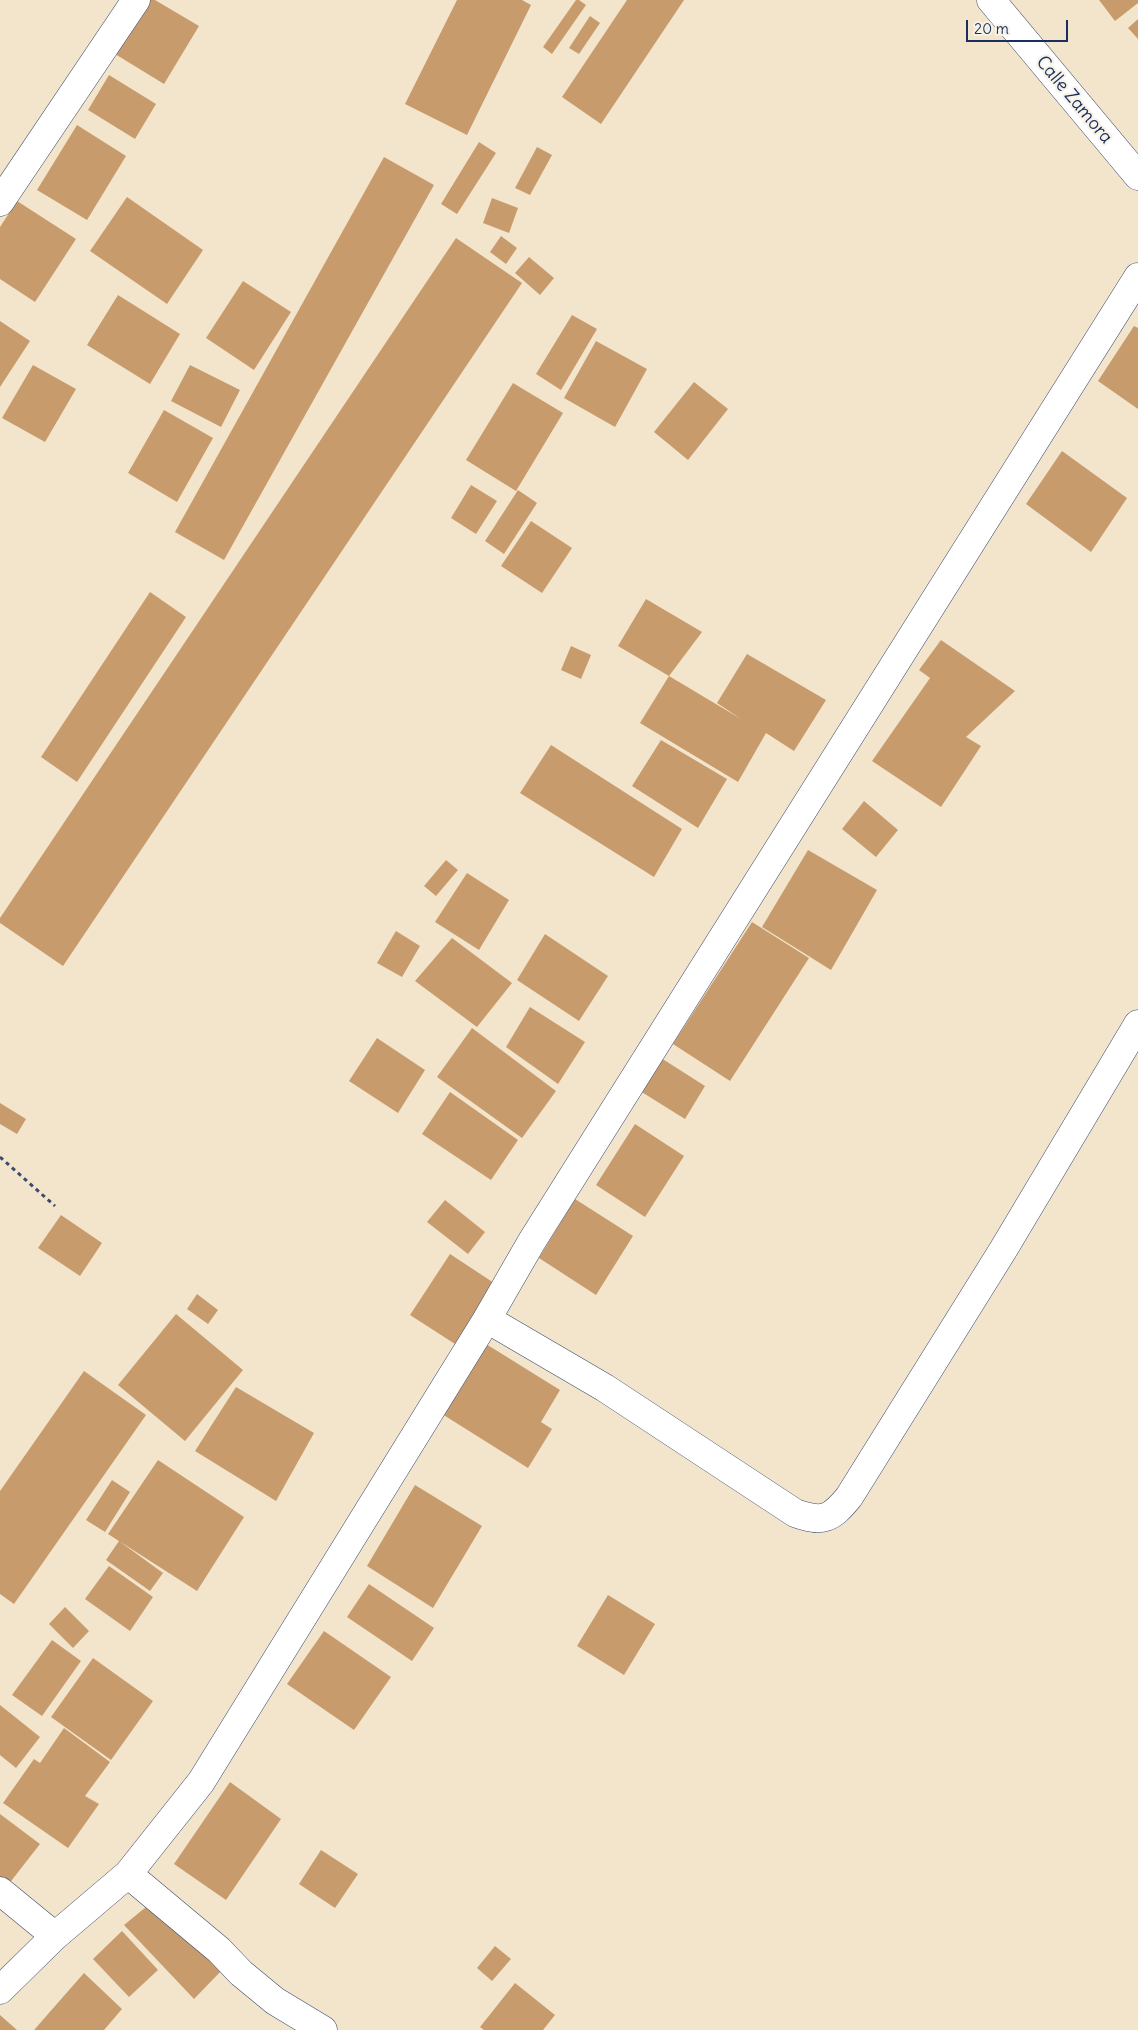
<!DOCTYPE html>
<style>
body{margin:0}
#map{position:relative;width:1138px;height:2030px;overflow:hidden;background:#f2e5cc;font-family:Delius,sans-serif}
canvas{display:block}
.scale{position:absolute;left:966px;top:20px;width:102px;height:22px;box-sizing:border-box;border:2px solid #1b2f5e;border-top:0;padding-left:6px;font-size:15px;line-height:18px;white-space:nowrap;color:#1b2f5e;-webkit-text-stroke:4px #f7f3e8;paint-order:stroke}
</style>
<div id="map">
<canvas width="1138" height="2030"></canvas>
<div class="scale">20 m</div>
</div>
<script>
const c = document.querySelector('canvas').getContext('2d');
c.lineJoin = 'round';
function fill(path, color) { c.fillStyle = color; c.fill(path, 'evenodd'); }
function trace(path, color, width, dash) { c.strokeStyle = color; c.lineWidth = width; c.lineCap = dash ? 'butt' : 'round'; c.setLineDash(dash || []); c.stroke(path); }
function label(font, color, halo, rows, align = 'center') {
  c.font = font + ' Delius,sans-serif'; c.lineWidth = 4.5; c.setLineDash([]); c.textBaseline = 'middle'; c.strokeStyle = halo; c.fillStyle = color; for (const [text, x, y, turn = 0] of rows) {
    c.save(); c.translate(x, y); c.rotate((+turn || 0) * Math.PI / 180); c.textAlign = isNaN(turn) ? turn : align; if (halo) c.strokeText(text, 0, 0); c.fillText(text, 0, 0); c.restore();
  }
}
fill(new Path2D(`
 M148,0H155L199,26L164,84L115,54Z
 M457,0H522L531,5L467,135L405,104Z
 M576,0H579L586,5L552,54L543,47Z
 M627,0H684L601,124L562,97Z
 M1099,0H1138V3L1115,21Z
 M590,16L600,23L579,54L569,48Z
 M1138,19V39L1128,28Z
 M109,75L156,104L135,139L88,110Z
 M77,125L126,156L87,220L37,190Z
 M479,142L496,153L457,214L441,204Z
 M537,147L552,155L530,195L515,188Z
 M384,157L434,185L224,560L175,532Z
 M127,197L203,250L167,304L90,251Z
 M492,198L518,208L509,233L483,223Z
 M17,201L76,239L35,302L0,279V227Z
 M501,236L517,248L506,264L490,252Z
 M456,238L522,283L63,966L0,923V918Z
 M529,257L554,278L540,295L515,273Z
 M243,281L291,312L254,370L206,338Z
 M118,295L180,334L150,384L87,345Z
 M572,315L597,329L561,390L536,374Z
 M0,321L30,341L0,387Z
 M1134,326L1138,328V409L1098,381Z
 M596,341L647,369L615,427L564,398Z
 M33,365L76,389L45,442L2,418Z
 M190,365L240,390L221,427L171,401Z
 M694,382L728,409L688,460L654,432Z
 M513,383L563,413L516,491L466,460Z
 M164,410L213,438L177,502L128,473Z
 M1062,451L1127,498L1091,552L1026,504Z
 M471,485L497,501L476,534L451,518Z
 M518,490L537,503L504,554L485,541Z
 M531,521L572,548L542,593L501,566Z
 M150,592L186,617L77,782L41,757Z
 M646,599L702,632L669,676L618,646Z
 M941,640L1015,691L966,737L981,746L941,807L872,761L930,678L919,670Z
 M571,646L591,655L581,679L561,670Z
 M747,654L826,700L794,751L766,733L738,782L640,723L669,676L741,719L717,703Z
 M661,740L727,779L698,828L632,786Z
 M551,745L682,829L654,877L520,793Z
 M864,801L898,830L876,857L842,829Z
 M808,850L877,890L831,970L762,927Z
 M446,860L458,870L436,896L424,886Z
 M467,873L509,900L479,950L435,922Z
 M752,922L809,958L730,1081L673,1044Z
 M396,931L420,946L402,977L377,963Z
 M545,934L608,976L579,1021L517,980Z
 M452,938L512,983L477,1027L415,981Z
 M530,1007L585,1042L558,1084L506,1047Z
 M472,1028L556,1091L522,1138L437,1077Z
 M377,1038L425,1070L398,1113L349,1081Z
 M661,1058L705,1086L685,1119L640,1091Z
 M450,1092L518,1140L491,1180L422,1134Z
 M0,1103L26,1119L17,1134L0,1124Z
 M635,1124L684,1156L645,1217L596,1185Z
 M575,1199L633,1236L596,1295L539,1258Z
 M445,1200L485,1232L468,1254L427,1222Z
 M61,1215L102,1243L80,1276L38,1248Z
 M450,1254L494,1283L455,1344L410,1315Z
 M197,1294L218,1310L208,1324L187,1309Z
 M176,1314L243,1370L185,1441L118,1385Z
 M486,1344L560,1390L541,1422L552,1429L528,1468L442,1414Z
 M84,1371L146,1415L14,1604L0,1594V1491Z
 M236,1387L314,1433L276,1501L195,1451Z
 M158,1460L244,1517L197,1591L108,1534Z
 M112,1480L130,1492L105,1532L86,1520Z
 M415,1485L482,1526L433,1608L367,1566Z
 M119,1541L163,1573L150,1591L106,1560Z
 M109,1566L153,1597L130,1631L85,1599Z
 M369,1584L434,1628L412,1661L347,1617Z
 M608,1595L655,1624L624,1675L577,1646Z
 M65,1607L89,1631L73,1648L49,1624Z
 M324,1631L391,1677L354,1730L287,1684Z
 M52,1640L81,1661L42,1716L12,1695Z
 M93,1658L153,1701L111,1760L51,1717Z
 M0,1705L40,1737L16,1768L0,1755Z
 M64,1728L110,1762L85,1796L99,1804L68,1848L3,1803L34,1759L40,1763Z
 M230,1782L281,1819L226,1900L174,1864Z
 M0,1814L40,1844L8,1885L0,1879Z
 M321,1850L358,1874L335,1908L299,1884Z
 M146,1907L165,1908L223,1969L194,1999L124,1925Z
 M122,1931L158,1970L129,1997L93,1959Z
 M495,1946L511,1959L492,1981L477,1968Z
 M84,1973L122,2009L104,2030H34Z
 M515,1983L555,2015L543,2030H484L480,2027Z
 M0,2015L17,2030H0Z`), '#c89b6d');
const minor = new Path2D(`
 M991,0L1138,176
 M0,202L136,0
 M487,1319L605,1388L795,1513C823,1523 831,1519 849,1497L1003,1250L1138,1024
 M128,1874L219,1950L241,1973L275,2001L323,2030
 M0,1891L55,1936
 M0,1990L55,1936L128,1874L201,1782L487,1319L532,1241L1138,277`);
trace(minor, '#3b4a6e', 29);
trace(new Path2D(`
 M0,1157L55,1206`), '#3b4a6e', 3, [4, 4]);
trace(minor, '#fff', 28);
label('18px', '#1b2f5e', '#f7f3e8', [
 ["Calle Zamora",1074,100,50]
]);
</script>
